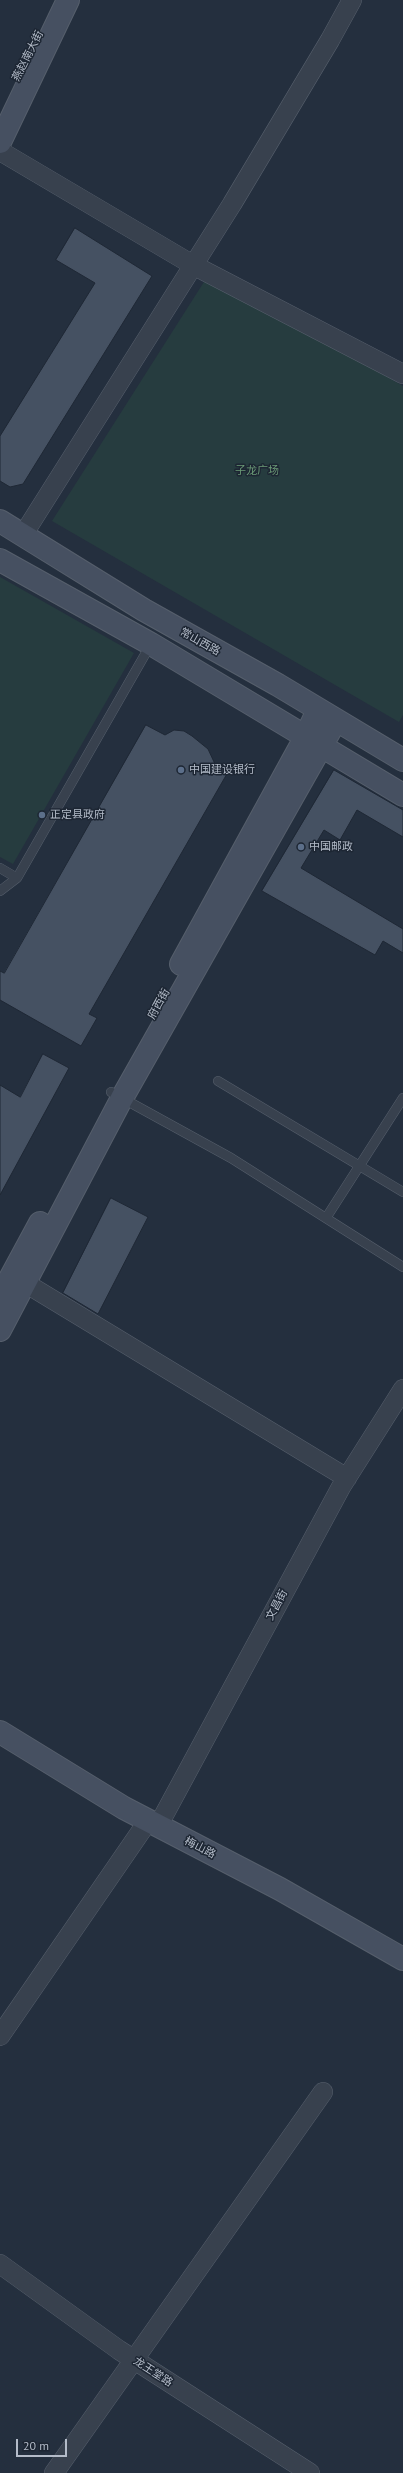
<!DOCTYPE html>
<meta charset="utf-8">
<style>
body{margin:0}
#map{position:relative;width:403px;height:2473px;overflow:hidden;background:#242f3e;font-family:"PT Sans",sans-serif}
canvas{display:block}
.scale{position:absolute;left:16px;top:2439px;width:51px;height:18px;box-sizing:border-box;border:2px solid #b4bcc9;border-top:0;padding-left:5px;font-size:12px;line-height:14px;white-space:nowrap;color:#b4bcc9;-webkit-text-stroke:3px #1d2633;paint-order:stroke}
</style>
<div id="map">
<canvas width="403" height="2473"></canvas>
<div class="scale">20 m</div>
</div>
<script>
const c = document.querySelector('canvas').getContext('2d');
c.lineJoin = 'round';
function fill(path, color) { c.fillStyle = color; c.fill(path, 'evenodd'); }
function trace(path, color, width, dash) { c.strokeStyle = color; c.lineWidth = width; c.lineCap = dash ? 'butt' : 'round'; c.setLineDash(dash || []); c.stroke(path); }
function label(font, color, halo, rows, align = 'center') {
  c.font = font + ' "PT Sans","Noto Sans SC",sans-serif'; c.lineWidth = 3; c.setLineDash([]); c.textBaseline = 'middle'; c.strokeStyle = halo; c.fillStyle = color; for (const [text, x, y, turn = 0] of rows) {
    c.save(); c.translate(x, y); c.rotate((+turn || 0) * Math.PI / 180); c.textAlign = isNaN(turn) ? turn : align; if (halo) c.strokeText(text, 0, 0); c.fillText(text, 0, 0); c.restore();
  }
}
fill(new Path2D(`
 M209,274L403,386V715L399,722L52,521Z
 M0,577L134,653L13,864L0,857Z`), '#263c3f');
const building = new Path2D(`
 M75,228L152,276L23,484L10,487L0,481V436L95,283L56,260Z
 M146,725L165,735L174,730L184,731L192,736L208,749L215,764L228,772L89,1014L97,1018L81,1046L0,1000V971L4,973Z
 M334,770L403,810V837L357,810L340,840L324,830L301,868L403,929V953L383,941L375,955L262,891Z
 M43,1054L69,1068L0,1195V1085L20,1097Z
 M111,1198L148,1217L98,1314L63,1293Z`);
fill(building, '#455162');
trace(building, '#1f2835', 1);
const lane = new Path2D(`
 M0,868L17,878L151,644
 M0,891L17,878
 M218,1081L403,1192
 M111,1092L231,1158L403,1267
 M326,1218L403,1098`);
const street = new Path2D(`
 M0,151L193,265L403,374
 M23,535L232,204L330,40L352,0
 M12,1275L347,1478
 M158,1826L341,1487L403,1389
 M0,2036L148,1821
 M0,2264L119,2350L310,2473
 M54,2473L323,2092`);
const secondary = new Path2D(`
 M0,142L68,0
 M0,521L144,610L278,685L403,760
 M0,560L151,644L403,795
 M181,964L305,738L318,710
 M0,1297L40,1223
 M0,1330L122,1098L336,720
 M0,1732L124,1808L280,1889L403,1959`);
trace(lane, '#565f6c', 10);
trace(street, '#565f6c', 20);
trace(secondary, '#565f6c', 24);
trace(lane, '#38414e', 9);
trace(street, '#38414e', 19);
trace(secondary, '#465061', 22);
for (const [x, y, r, color] of [
 [181,770,4,"#5c6f8a"],
 [42,815,4,"#5c6f8a"],
 [301,847,4,"#5c6f8a"]
]) { const dot = new Path2D(); dot.arc(x, y, r, 0, 2 * Math.PI); c.fillStyle = color; c.fill(dot); trace(dot, '#1d2633', 1.5); }
label('11px', '#b4bcc9', '#1d2633', [
 ["燕赵南大街",28,56,-63],
 ["常山西路",200,642,29],
 ["府西街",159,1004,-61],
 ["文昌街",277,1605,-62],
 ["梅山路",200,1848,27],
 ["龙王堂路",153,2372,33]
]);
label('11px', '#6b9a76', '#1d2633', [
 ["子龙广场",257,471]
]);
label('11px', '#b4bcc9', '#1d2633', [
 ["中国建设银行",189,770],
 ["正定县政府",50,815],
 ["中国邮政",309,847]
], 'left');
</script>
